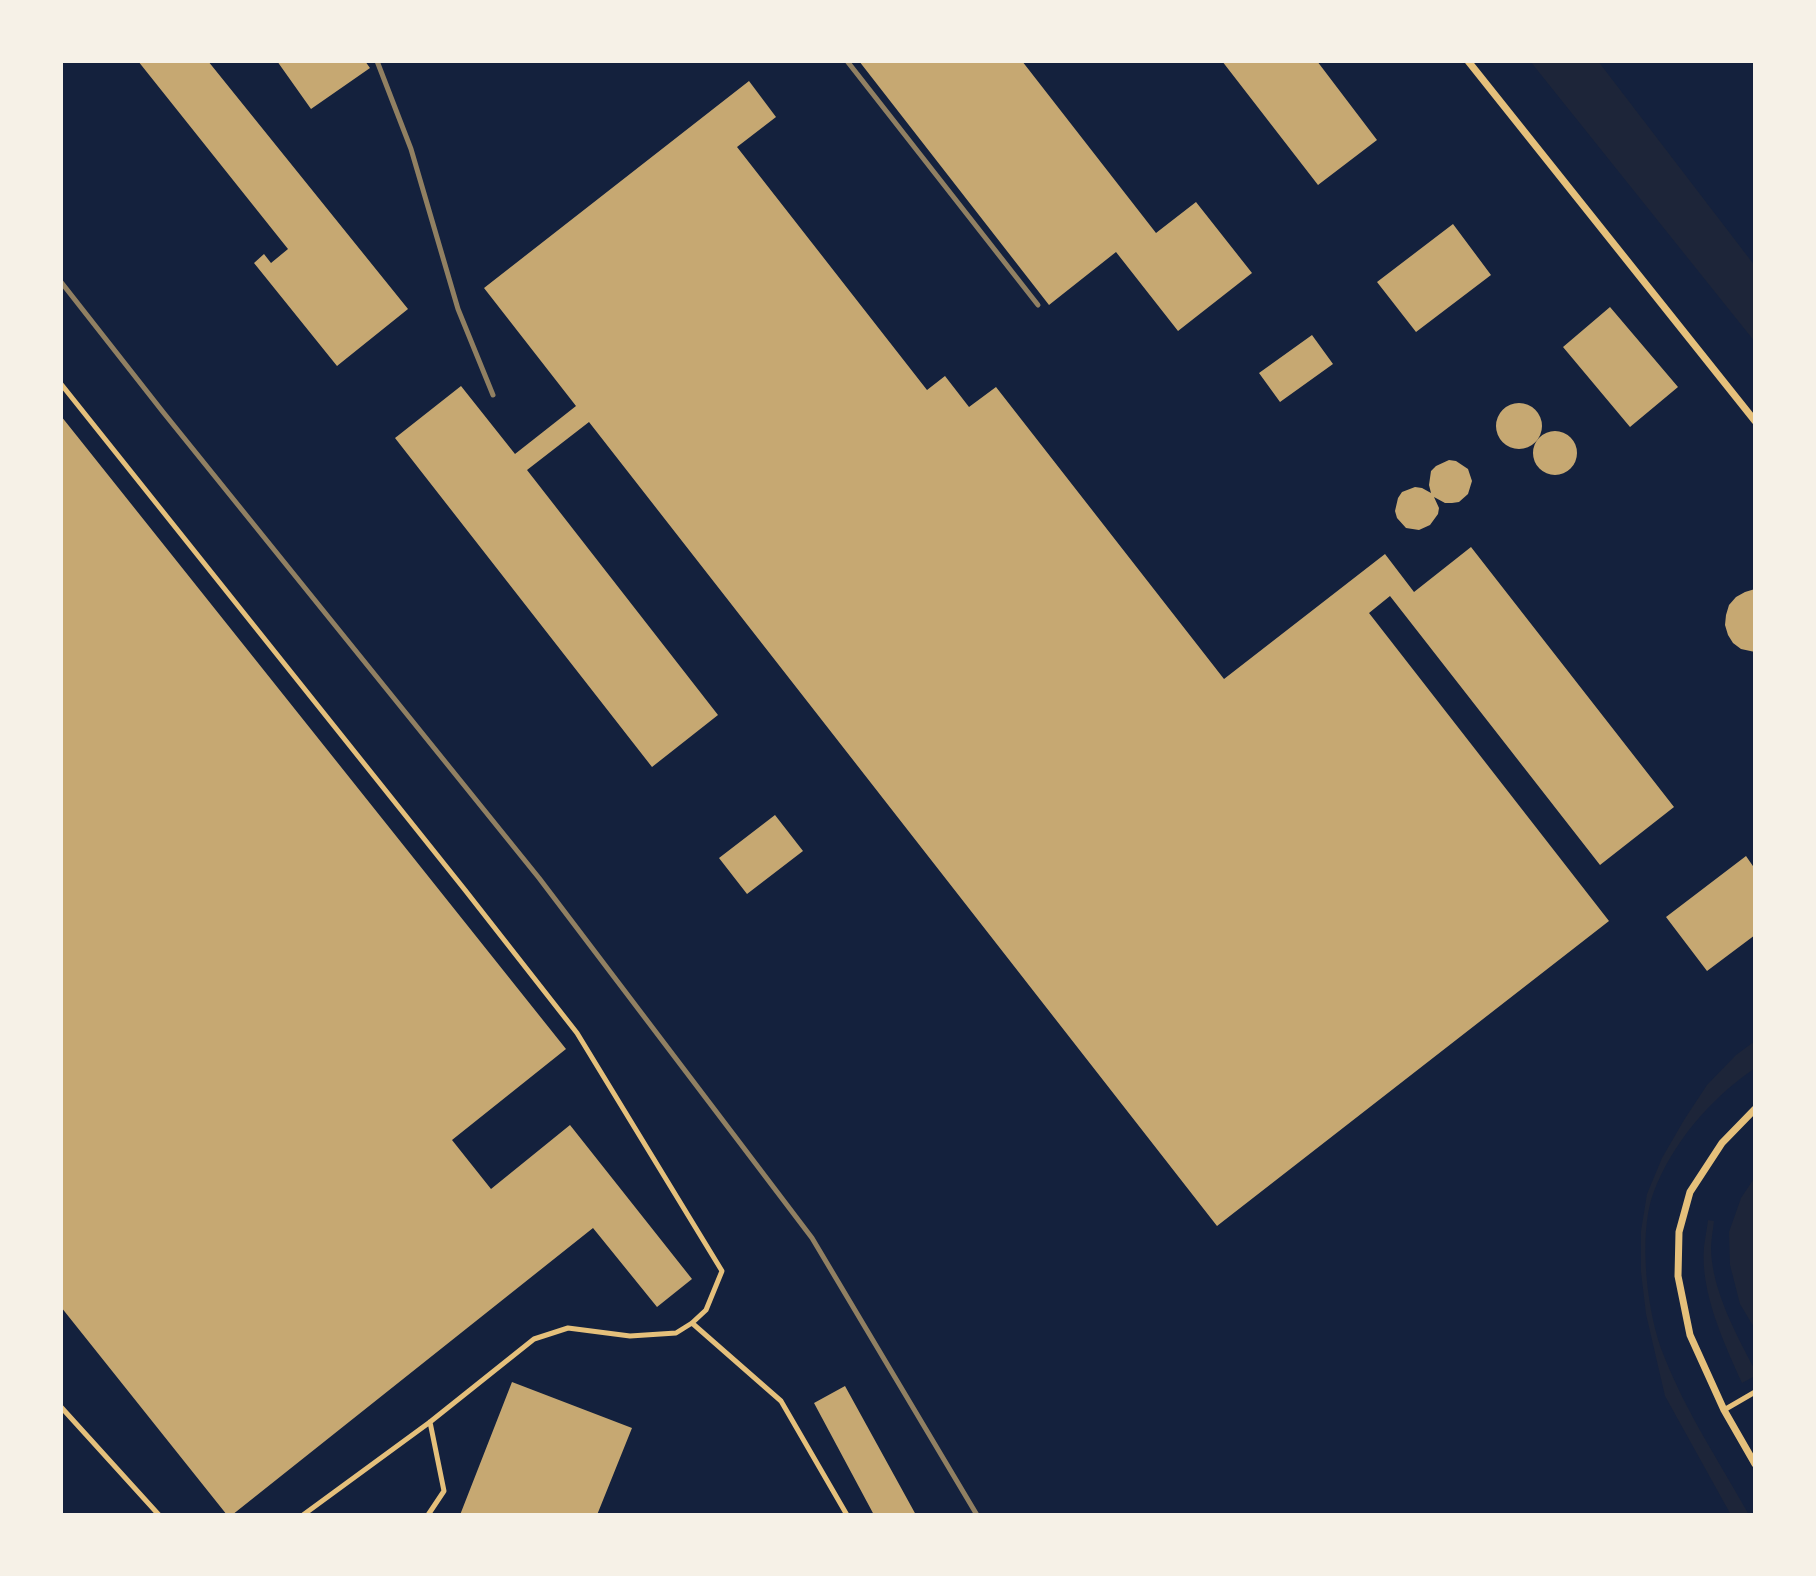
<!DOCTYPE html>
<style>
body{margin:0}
#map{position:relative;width:1816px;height:1576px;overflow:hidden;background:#14213d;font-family:Lato,sans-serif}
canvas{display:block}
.frame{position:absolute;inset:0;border:63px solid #f6f1e7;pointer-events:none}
</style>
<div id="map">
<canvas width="1816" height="1576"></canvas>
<div class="frame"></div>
</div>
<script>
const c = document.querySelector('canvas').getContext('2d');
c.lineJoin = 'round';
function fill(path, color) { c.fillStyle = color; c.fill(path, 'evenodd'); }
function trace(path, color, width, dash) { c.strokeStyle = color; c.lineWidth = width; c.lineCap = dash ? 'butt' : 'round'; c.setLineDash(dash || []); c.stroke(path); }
fill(new Path2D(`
 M1530,61H1598L1755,266V342Z
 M1755,1041V1068C1710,1099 1672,1143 1653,1194C1638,1236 1647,1315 1664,1356C1686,1412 1720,1463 1749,1515H1731L1665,1396L1646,1314L1641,1272V1231L1647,1194L1662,1158L1684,1120L1707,1085L1736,1055Z
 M1755,1177V1329L1740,1304L1730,1265L1729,1232L1741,1198Z
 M1708,1220L1714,1221C1713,1230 1711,1240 1711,1249C1712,1290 1736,1334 1755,1370V1376L1742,1383C1724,1343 1700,1292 1704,1247C1705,1238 1707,1229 1708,1220Z`), '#1d2539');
fill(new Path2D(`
 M138,61H208L408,309L337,366L254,263L264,254L271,263L288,249Z
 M277,61H365L370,68L311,109Z
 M859,61H1022L1156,233L1196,202L1252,273L1178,331L1116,252L1049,305Z
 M1222,61H1317L1377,140L1318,185Z
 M749,81L776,117L737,147L927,390L945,376L969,407L996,387L1224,679L1385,554L1414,592L1471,547L1674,807L1600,865L1390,596L1369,613L1609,921L1217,1226L589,422L527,470L718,715L652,767L395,438L461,386L515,454L576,406L484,288Z
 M1453,224L1491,275L1416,332L1377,282Z
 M1610,307L1678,387L1630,427L1563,347Z
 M1312,335L1333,364L1280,402L1259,373Z
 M1496 426a23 23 0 1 1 46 0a23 23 0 1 1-46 0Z
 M61,416L566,1049L452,1140L491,1189L570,1125L692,1279L657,1307L593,1228L232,1515H227L61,1307Z
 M1533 453a22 22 0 1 1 44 0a22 22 0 1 1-44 0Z
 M1449,460L1456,461L1468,469L1472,481L1468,494L1459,502L1452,503H1445L1434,497L1439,508L1438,514L1430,525L1419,530L1406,528L1397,518L1395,511L1398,498L1402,492L1415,487L1422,488L1431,493L1429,485L1431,471L1436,466Z
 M1755,589V652L1741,649L1733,643L1728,635L1725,625L1726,615L1729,605L1736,597L1745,592Z
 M775,815L803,851L747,894L719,858Z
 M1746,856L1755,869V935L1707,971L1666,917Z
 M512,1382L632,1428L597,1515H460Z
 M845,1386L916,1515H874L814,1403Z`), '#c6a872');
trace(new Path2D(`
 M61,384L465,890L577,1033L722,1271L706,1310L692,1323L676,1333L630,1336L568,1328L534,1339L430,1422L303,1515
 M692,1323L781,1401L847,1515
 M61,1407L159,1515
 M1724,1410L1755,1392
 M428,1515L444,1491L430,1422`), '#e5c07b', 5);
trace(new Path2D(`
 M1468,61L1755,421
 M1755,1109L1722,1143L1690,1192L1679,1232L1678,1276L1690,1335L1724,1410L1755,1464`), '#e5c07b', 7);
trace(new Path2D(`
 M377,61L411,149L458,309L493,395
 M847,61L1038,305
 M61,282L163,412L539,878L812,1238L977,1515`), '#918062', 5);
</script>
